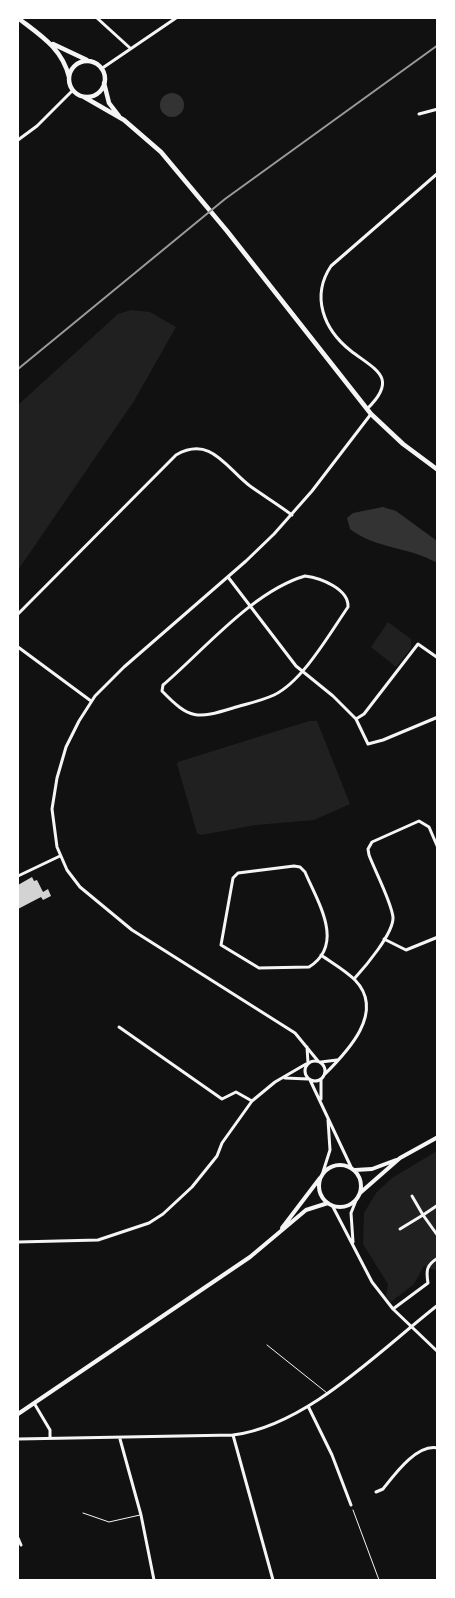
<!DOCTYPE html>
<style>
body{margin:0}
#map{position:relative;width:455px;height:1598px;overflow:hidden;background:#111;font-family:"Exo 2",sans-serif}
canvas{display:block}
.frame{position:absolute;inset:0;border:19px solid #fff;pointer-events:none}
</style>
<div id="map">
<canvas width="455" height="1598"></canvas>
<div class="frame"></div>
</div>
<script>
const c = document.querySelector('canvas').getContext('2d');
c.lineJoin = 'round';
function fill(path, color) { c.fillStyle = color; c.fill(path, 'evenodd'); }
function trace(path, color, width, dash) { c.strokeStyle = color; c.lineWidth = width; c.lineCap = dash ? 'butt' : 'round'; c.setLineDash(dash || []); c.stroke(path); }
fill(new Path2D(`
 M131,310L150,312L176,327L134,401L18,570V405L118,314Z
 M388,622L411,639V648L396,667L371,647Z
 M309,721H317L350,804L314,820L256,825L201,835L197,833L177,764L178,762Z
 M437,1151V1271L424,1266L414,1284L391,1302L386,1296L388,1284L363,1244L364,1213L376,1193L392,1178Z`), '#202020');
fill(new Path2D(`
 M160 105a12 12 0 1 1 24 0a12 12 0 1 1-24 0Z
 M383,507L396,511L437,541V563C411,547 375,549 350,529L347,518L353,513Z`), '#333');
fill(new Path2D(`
 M32,877L34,881L37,880L43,892L48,889L51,896L43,900L41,897L18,909V885Z`), '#d3d3d3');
trace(new Path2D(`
 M353,1510L379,1580`), '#f5f5f5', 1);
trace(new Path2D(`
 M267,1345L327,1393
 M83,1513L109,1522L140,1515`), '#f5f5f5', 1);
trace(new Path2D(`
 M97,18L130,48
 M101,69L176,18
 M419,114L438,109
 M18,140L37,126L73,90
 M367,409C399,378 376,370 351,351C323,329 311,296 331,266L438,173
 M305,576C321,578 349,589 348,607C330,633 303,681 274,695C261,701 246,704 233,708C197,719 190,720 162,691L163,685C204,650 253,591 305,576Z
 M228,577L296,666L333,696L356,719L364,714L418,644L438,658
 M18,614L176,455C211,435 226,468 250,486C264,496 279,505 292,515
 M18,647L91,701
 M356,719L368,744L383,740L438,717
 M294,866L300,867L305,872C317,901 346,944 309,967L259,968L221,945L233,878L238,873Z
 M18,876L60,856
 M384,939L406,950L438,937
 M321,955C332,963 345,970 355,980C386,1012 347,1052 325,1074
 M354,979C365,967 394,933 393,917C391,901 375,871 369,855L368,849L372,842L419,821L429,827L438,848
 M119,1027L222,1099L236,1092L252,1101
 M307,1047L308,1063
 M305 1071a10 10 0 1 1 20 0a10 10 0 1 1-20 0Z
 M318,1061L295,1033L132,930L80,887L67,870L57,847L52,809L57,778L66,747L79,721L95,696L124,667L246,561L274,534L312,491L371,414
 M321,1062L337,1060
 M285,1078L308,1079
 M310,1080L351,1167
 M321,1099V1079
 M323,1172L330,1150L328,1120
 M332,1205L372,1282L393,1309L438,1352
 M438,1205L423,1215L438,1236
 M400,1229L423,1215L412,1196
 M18,1242L98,1240L149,1223L163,1214L192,1187L217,1156L222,1143L252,1101L275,1082L306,1064
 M353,1242L351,1213L357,1198
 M393,1309L428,1283C426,1271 426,1265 438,1258
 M34,1403L50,1430V1437
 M308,1406L332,1455L351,1505
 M233,1435L273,1580
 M18,1439L233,1435C307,1426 380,1350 438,1305
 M120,1439L141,1515L154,1580
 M376,1492L383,1489C394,1475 417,1443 438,1448
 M18,1538L21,1545`), '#f5f5f5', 3);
trace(new Path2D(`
 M319 1186a21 21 0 1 1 42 0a21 21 0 1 1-42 0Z
 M355,1170L372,1169L396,1160
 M360,1193L400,1158L438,1137
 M282,1228L320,1178
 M18,1414L250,1257L306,1210L328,1203`), '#f5f5f5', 4);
trace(new Path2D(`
 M18,18C40,35 62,48 69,77
 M53,44L87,60
 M69 79a18 18 0 1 1 36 0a18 18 0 1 1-36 0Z
 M104,83L109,103L119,116
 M84,97L124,120L161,152L227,231L371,414L403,444L438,470`), '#f5f5f5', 4.5);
trace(new Path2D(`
 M18,369L225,199L438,45`), '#9a9a9a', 2);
</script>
